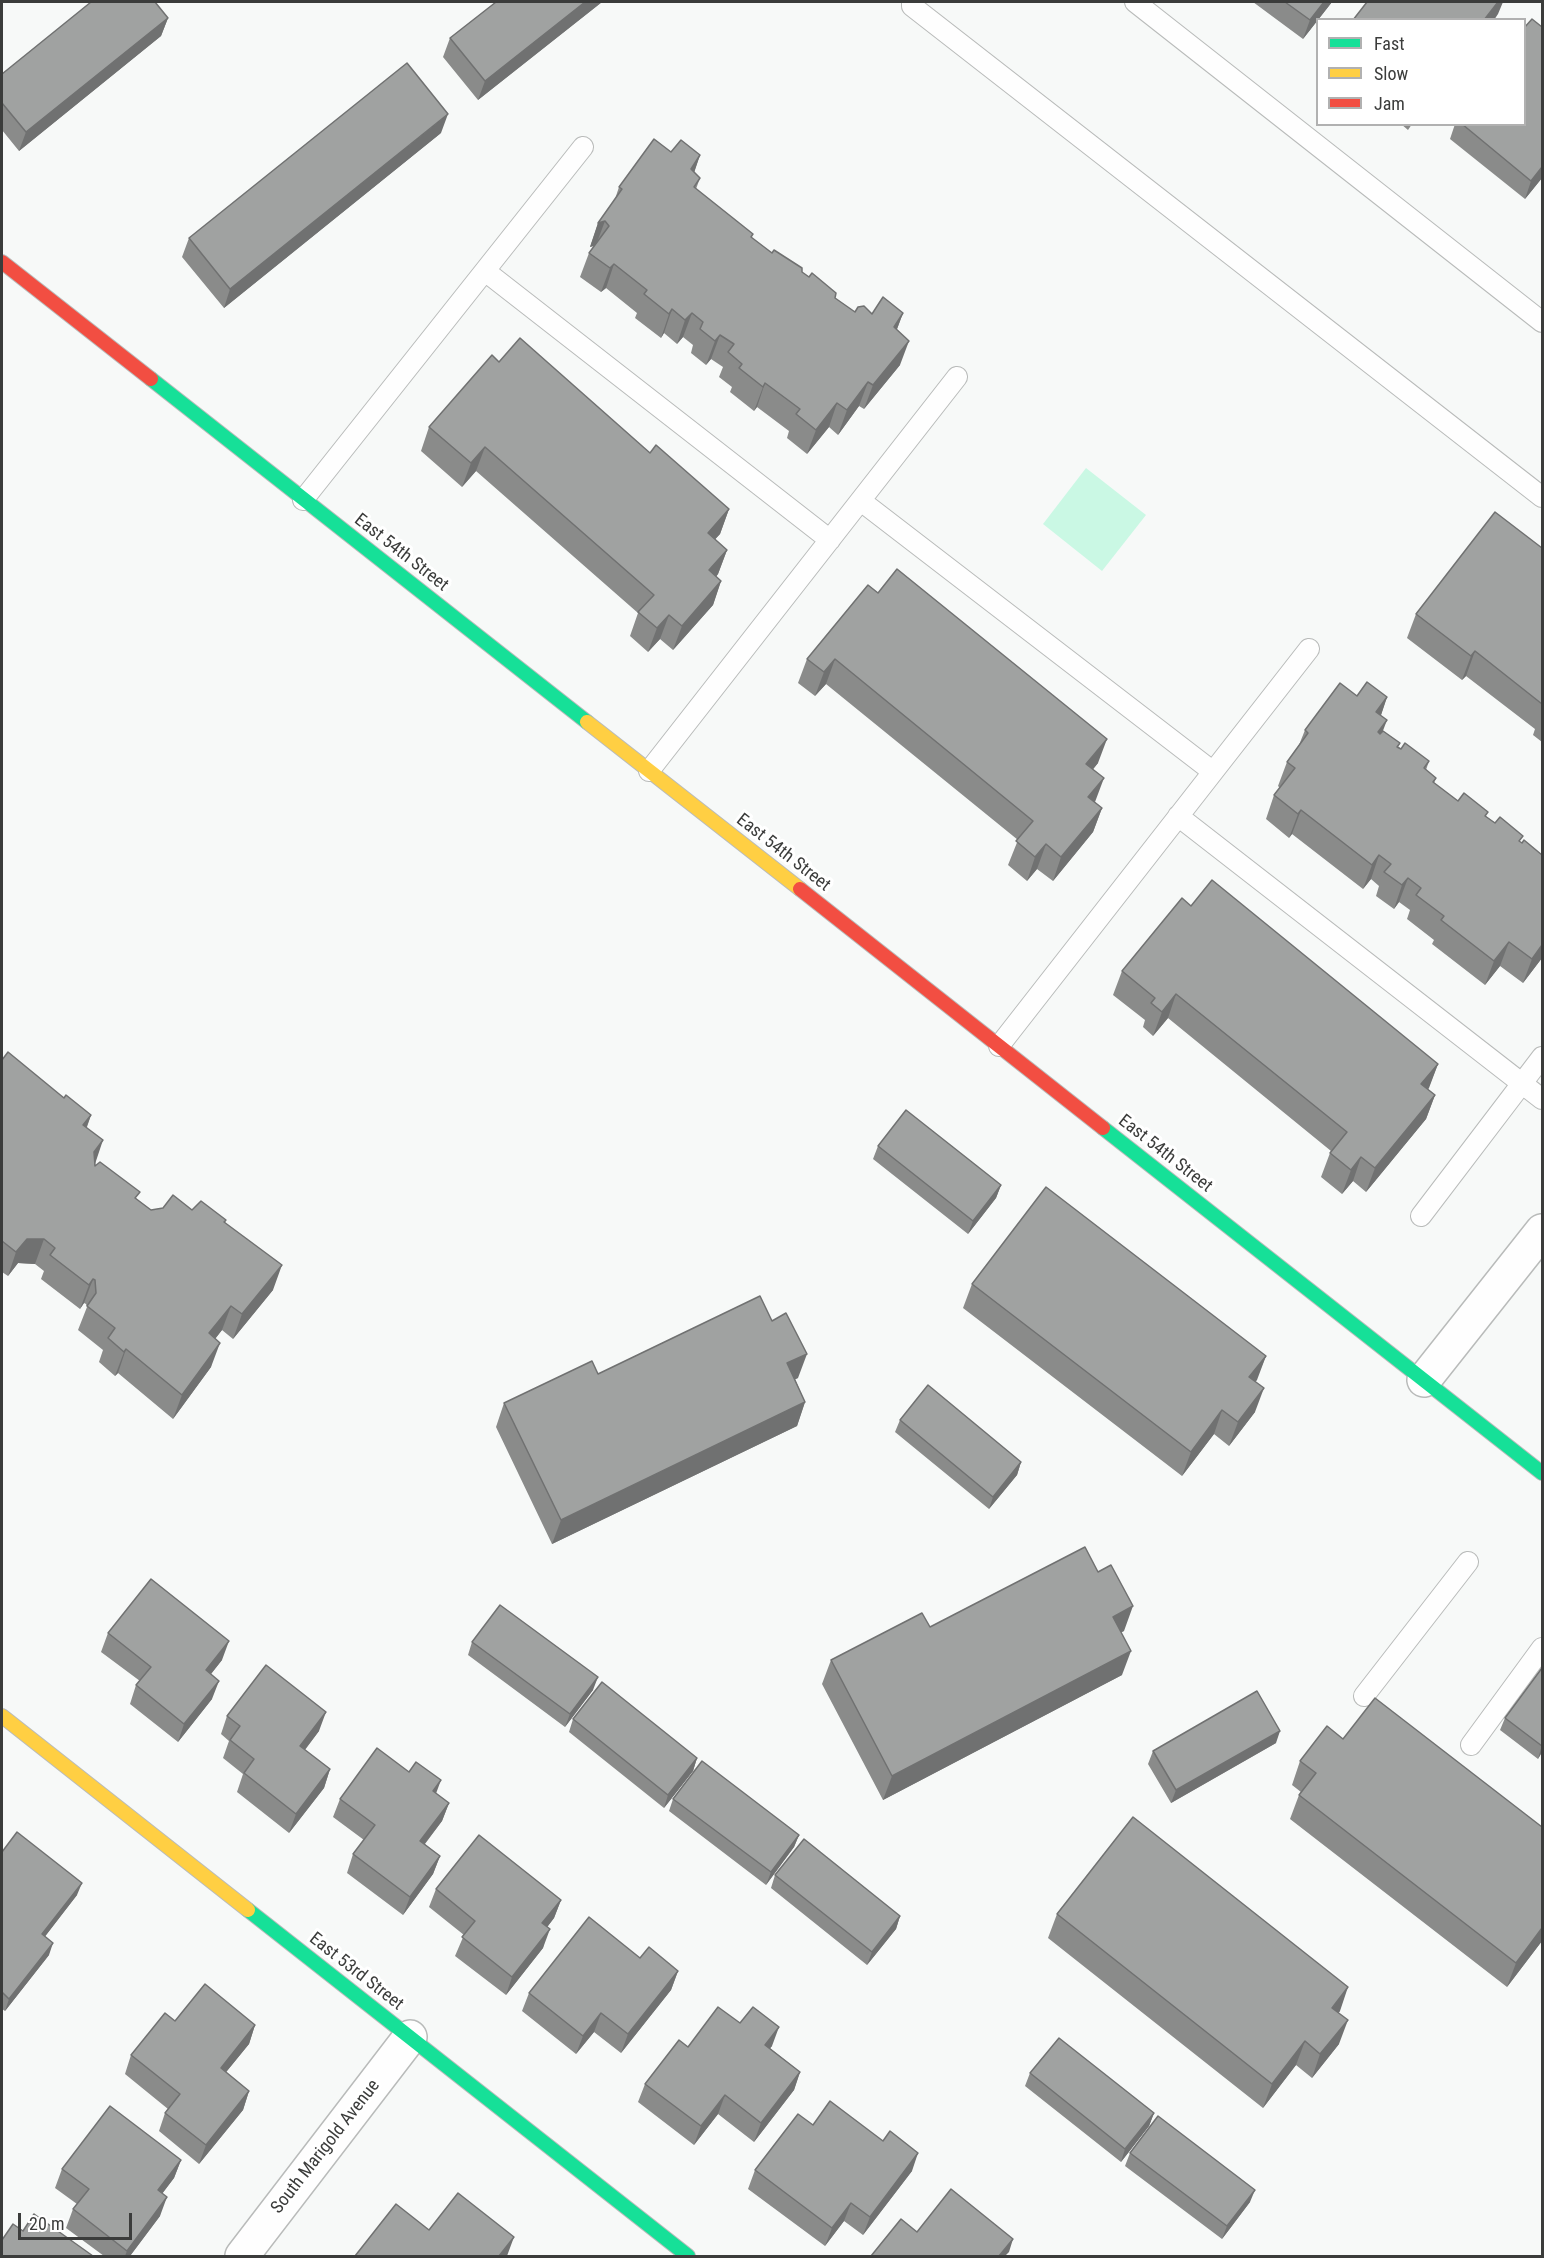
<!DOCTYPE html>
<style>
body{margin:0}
#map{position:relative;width:1544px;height:2258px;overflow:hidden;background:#f7f9f8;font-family:"Roboto Condensed",sans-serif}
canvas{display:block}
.frame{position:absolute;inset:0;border:3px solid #3b3c3b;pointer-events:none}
.legend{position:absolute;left:1316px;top:18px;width:210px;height:108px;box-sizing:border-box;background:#fff;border:2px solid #b1b1b1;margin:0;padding:8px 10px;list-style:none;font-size:18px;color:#3b3c3b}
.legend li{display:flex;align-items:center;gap:12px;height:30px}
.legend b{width:30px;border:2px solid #b1b1b1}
.scale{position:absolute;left:18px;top:2213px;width:114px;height:27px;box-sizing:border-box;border:3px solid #3b3c3b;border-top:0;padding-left:8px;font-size:18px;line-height:21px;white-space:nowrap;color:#3b3c3b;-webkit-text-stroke:4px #fff;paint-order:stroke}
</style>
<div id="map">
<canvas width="1544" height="2258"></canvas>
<div class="frame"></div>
<ul class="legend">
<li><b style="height:8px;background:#16e098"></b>Fast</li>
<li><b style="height:8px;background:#ffcf43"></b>Slow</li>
<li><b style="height:8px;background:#f24e42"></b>Jam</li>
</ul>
<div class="scale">20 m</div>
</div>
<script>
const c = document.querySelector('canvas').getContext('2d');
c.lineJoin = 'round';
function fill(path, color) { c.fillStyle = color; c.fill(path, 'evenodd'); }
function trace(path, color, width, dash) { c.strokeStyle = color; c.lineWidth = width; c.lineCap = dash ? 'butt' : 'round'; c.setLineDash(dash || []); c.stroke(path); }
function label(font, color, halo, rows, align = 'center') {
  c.font = font + ' "Roboto Condensed",sans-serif'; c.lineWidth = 6; c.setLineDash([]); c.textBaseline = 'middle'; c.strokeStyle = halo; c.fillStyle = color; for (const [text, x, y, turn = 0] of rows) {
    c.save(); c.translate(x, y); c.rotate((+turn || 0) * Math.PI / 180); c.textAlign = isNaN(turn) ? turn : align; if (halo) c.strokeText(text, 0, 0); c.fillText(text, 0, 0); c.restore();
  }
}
fill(new Path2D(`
 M1086,468L1146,515L1102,571L1043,524Z`), '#caf8e4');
const lane = new Path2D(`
 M912,2V6L1542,497
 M1135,2L1542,322
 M485,271L830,540
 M303,500L583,147
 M861,501L1212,771
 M649,771L957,377
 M1178,816L1542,1099
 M999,1046L1309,649
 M1421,1216L1542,1057
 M1364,1696L1468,1562
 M1471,1745L1542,1648`);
const street = new Path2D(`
 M1424,1380L1542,1231
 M242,2256L410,2037`);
const fast = new Path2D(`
 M151,379L587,722
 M1103,1128L1542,1473
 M248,1910L688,2256`);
const slow = new Path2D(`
 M587,722L800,889
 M2,1716L248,1910`);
const jam = new Path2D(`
 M2,262L151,379
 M800,889L1103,1128`);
trace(lane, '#b9bbba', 22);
trace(street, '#b9bbba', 36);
trace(fast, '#b9bbba', 16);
trace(slow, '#b9bbba', 16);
trace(jam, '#b9bbba', 16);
trace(lane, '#fefefe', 20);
trace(street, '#fefefe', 33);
trace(fast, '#16e098', 14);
trace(slow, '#ffcf43', 14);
trace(jam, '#f24e42', 14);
fill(new Path2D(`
 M496,2H602L478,100L443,57L450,38Z
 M1253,2H1332L1303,39Z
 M168,18L161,36L19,151L2,130V74Z
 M1401,124H1412L1408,130Z
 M1455,124H1524L1542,178L1525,199L1450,139Z
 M441,133L224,308L182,257L189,238Z
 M700,155L694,172L700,178L696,189L752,238L772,253L802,272L835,298L855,312L872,314L903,313L897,329L900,365L864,409L859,406L838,435L829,427L807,454L787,438L789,431L757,407L754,411L730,392L732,387L719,377L723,367L711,359L706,365L691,353L693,345L683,337L677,344L664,333L661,338L635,318L637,313L606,288L601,292L580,277L589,253L594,246L590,247L598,223L615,199L619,187Z
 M499,362L650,453L729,509L720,534L715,539L727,550L718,574L716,577L721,581L713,605L673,650L660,639L648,652L630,636L638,613L476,471L462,487L421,451L429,427Z
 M1542,548V742L1533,735L1535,729L1466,676L1462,680L1407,638L1416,614Z
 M868,585L1098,763L1093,769L1095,802L1102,808L1093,832L1053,881L1037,869L1027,881L1008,865L1018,840L826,684L815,696L798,683L807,659Z
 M1357,696L1387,697L1381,715L1383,731L1400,743L1398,747L1429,761L1426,770L1436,778L1434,783L1458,801L1486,816L1521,843L1542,958L1523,983L1500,966L1485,985L1432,944L1434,940L1407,919L1410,910L1399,902L1394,909L1376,896L1379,886L1371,879L1363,889L1292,834L1289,838L1266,819L1274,795L1280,788L1278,786L1287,762L1299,745L1305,730Z
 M1191,906L1438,1064L1428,1089L1435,1095L1426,1119L1366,1192L1353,1181L1342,1194L1321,1177L1330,1153L1331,1151L1168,1018L1153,1036L1143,1027L1145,1020L1113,995L1122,971Z
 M2,1060L91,1115L87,1127L95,1166L151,1210H192L226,1220L225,1223L273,1290L233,1339L222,1330L215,1339L211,1367L173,1419L118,1373L115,1376L99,1362L103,1350L78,1330L87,1307L86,1304L84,1303L80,1309L41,1279L44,1271L35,1264L18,1263L8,1276L2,1272Z
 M878,1146L1001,1185L996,1198L968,1234L873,1159Z
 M972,1284L1266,1356L1255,1382V1412L1229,1446L1214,1434L1182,1476L963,1308Z
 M772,1321L798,1378L795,1379L805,1402L797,1426L552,1544L496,1427L504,1403Z
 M900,1420L1021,1462L1017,1475L989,1509L895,1432Z
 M1098,1572L1124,1631L1121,1632L1122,1675L883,1800L822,1684L831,1660Z
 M108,1633L222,1660L211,1674L212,1699L178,1742L130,1704L136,1685L140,1681L101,1652Z
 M472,1642L593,1690L565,1727L468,1655Z
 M1542,1668V1752L1538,1759L1500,1730L1505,1718Z
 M227,1716L319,1731L305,1750L330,1769L324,1788L289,1833L237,1792L243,1774L223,1758L229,1741L221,1734Z
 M573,1719L697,1758L693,1771L664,1808L569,1732Z
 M1276,1743L1171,1803L1148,1764L1153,1751Z
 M1300,1761L1542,1941L1507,1987L1290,1819L1299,1795L1301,1792L1292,1785Z
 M436,1793L449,1803L442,1821L425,1844L440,1856L433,1874L403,1915L347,1873L353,1854L364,1840L333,1817L340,1799Z
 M673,1799L799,1835L794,1847L766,1885L669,1811Z
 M2,1852L77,1895L45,1936L49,1955L5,2011L2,2009Z
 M775,1875L900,1916L896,1929L867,1965L771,1888Z
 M436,1889L561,1900L554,1918L547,1927L543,1948L506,1995L455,1956L464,1935L429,1907Z
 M1057,1914L1340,2011L1338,2013L1339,2044L1312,2078L1296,2065L1263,2108L1048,1938Z
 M640,1958L678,1971L671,1990L621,2053L594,2032L576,2054L522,2011L529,1993Z
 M175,2021L255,2025L249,2044L226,2072L249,2091L243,2110L199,2164L159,2131L165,2113L168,2109L125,2074L131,2055Z
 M740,2023L772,2046L770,2048L800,2072L794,2090L754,2142L718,2114L694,2145L638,2102L645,2084L688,2047Z
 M1030,2073L1154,2113L1149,2126L1121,2162L1025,2086Z
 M813,2125L912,2171L863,2235L844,2221L825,2246L748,2189L755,2170Z
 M1130,2153L1250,2202L1222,2239L1125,2166Z
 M181,2160L174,2178L162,2194L160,2216L130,2256H104L66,2228L73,2209L77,2204L55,2188L62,2169Z`), '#8a8b8a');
fill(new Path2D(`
 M585,2H602L478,100L485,81Z
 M1324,2H1332L1303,39L1310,20Z
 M1498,2H1503L1498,14L1494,20H1484Z
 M168,18L161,36L19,151L26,132Z
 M448,114L441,133L224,308L230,289Z
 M700,155L692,179L691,169Z
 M1542,167V178L1525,199L1531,181Z
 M605,221L596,245L590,247L598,223Z
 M614,264L606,288L601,292L610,268Z
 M672,309L664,333L661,338L669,314Z
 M692,313L683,337L677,344L685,320Z
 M903,313L894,337V327Z
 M720,335L711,359L706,365L715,341Z
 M909,341L900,365L864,409L873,385Z
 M868,382L859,406L838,435L847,410Z
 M765,383L757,407L754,411L763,387Z
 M837,403L829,427L807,454L816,430Z
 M485,447L476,471L462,487L471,463Z
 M729,509L720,534L699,557L708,533Z
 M727,550L718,574L701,594L709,570Z
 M721,581L713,605L673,650L682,626Z
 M669,615L660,639L648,652L657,628Z
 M1475,651L1466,676L1462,680L1471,656Z
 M835,659L826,684L815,696L824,672Z
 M1387,697L1379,721L1376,712Z
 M1387,720L1378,744V732Z
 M1107,739L1098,763L1078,788L1086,764Z
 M1104,778L1095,802L1088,797Z
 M1102,808L1093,832L1053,881L1061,857Z
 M1301,810L1292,834L1289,838L1298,814Z
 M1046,844L1037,869L1027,881L1035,857Z
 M1379,855L1371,879L1363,889L1372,865Z
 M1408,878L1399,902L1394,909L1402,885Z
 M1509,942L1500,966L1485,985L1494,961Z
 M1542,945V958L1523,983L1532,959Z
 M1176,994L1168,1018L1153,1036L1162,1012Z
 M1438,1064L1429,1088L1413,1108L1421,1084Z
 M1435,1095L1426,1119L1366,1192L1375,1168Z
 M91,1115L82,1139L83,1125Z
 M103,1140L95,1164L94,1152Z
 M1361,1157L1353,1181L1342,1194L1351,1170Z
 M1001,1185L996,1198L968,1234L973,1221Z
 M27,1239H44L35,1264L18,1263L8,1276L16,1252Z
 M282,1265L273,1290L233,1339L242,1314Z
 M93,1279L84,1303L80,1309L89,1285Z
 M231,1306L222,1330L200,1358L209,1333Z
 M220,1343L211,1367L173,1419L182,1395Z
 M126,1349L118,1373L115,1376L124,1352Z
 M807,1354L798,1378L778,1387L787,1363Z
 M1266,1356L1257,1380L1241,1401L1249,1377Z
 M1264,1388L1255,1412L1229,1446L1238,1422Z
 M805,1402L797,1426L552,1544L561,1520Z
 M1222,1410L1214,1434L1182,1476L1191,1452Z
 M1021,1462L1017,1475L989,1509L993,1497Z
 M1133,1606L1124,1631L1104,1641L1113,1617Z
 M229,1641L222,1660L199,1689L206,1670Z
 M1131,1651L1122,1675L883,1800L892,1776Z
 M598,1677L593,1690L565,1727L570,1714Z
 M219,1681L212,1699L178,1742L184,1724Z
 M326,1712L319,1731L293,1765L300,1746Z
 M1280,1731L1276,1743L1171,1803L1176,1790Z
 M1542,1745V1752L1538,1759Z
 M697,1758L693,1771L664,1808L668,1795Z
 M330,1769L324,1788L289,1833L296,1814Z
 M441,1780L434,1799L433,1791Z
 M449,1803L442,1821L413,1859L420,1841Z
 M799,1835L794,1847L766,1885L771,1872Z
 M440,1856L433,1874L403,1915L410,1897Z
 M82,1883L77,1895L37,1947L42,1934Z
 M561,1900L554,1918L536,1942L542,1923Z
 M900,1916L896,1929L867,1965L872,1952Z
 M1542,1928V1941L1507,1987L1516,1963Z
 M550,1929L543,1948L506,1995L512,1977Z
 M53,1943L49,1955L5,2011L9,1999Z
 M678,1971L671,1990L621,2053L628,2034Z
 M1348,1987L1340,2011L1323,2032L1332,2008Z
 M601,2013L594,2032L576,2054L583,2036Z
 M1348,2020L1339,2044L1312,2078L1320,2054Z
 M255,2025L249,2044L214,2087L221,2068Z
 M779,2027L772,2046L758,2063L765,2045Z
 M1305,2041L1296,2065L1263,2108L1272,2084Z
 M800,2072L794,2090L754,2142L761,2123Z
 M249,2091L243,2110L199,2164L206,2145Z
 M725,2095L718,2114L694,2145L701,2126Z
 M1154,2113L1149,2126L1121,2162L1125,2149Z
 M918,2153L912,2171L863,2235L870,2217Z
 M181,2160L174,2178L151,2208L158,2190Z
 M1255,2190L1250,2202L1222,2239L1227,2226Z
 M167,2197L160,2216L130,2256H125L127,2251Z
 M851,2203L844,2221L825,2246L832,2228Z
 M514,2237L507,2256H499Z
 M1013,2239L1009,2252L1005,2256H999Z`), '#707171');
const building = new Path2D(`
 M91,2H155L168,18L26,132L2,103V74Z
 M496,2H585L485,81L450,38Z
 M1285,2H1324L1310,20Z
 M1367,2H1498L1484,20H1353Z
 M1532,19L1542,27V167L1531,181L1462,124H1524V28Z
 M407,63L448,114L230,289L189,238Z
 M654,139L671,152L681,140L700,155L691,169L700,178L694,187L753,234L751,237L772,253L774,250L802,268V272L809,277L812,273L836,293L835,298L855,312L858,307L864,306L872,314L883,297L903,313L894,327L909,341L873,385L868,382L847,410L837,403L816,430L796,414L800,409L765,383L763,387L739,368L742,364L728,352L734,344L720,335L715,341L700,329L703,322L692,313L685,320L672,309L669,314L644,294L647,290L614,264L610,268L589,253L609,226L605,221L598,223L622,189L619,187Z
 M520,338L650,453L656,445L729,509L708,533L727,550L709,570L721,581L682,626L669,615L657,628L638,612L654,595L485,447L471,463L429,427L492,355L499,362Z
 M1495,512L1542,548V704L1475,651L1471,656L1416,614Z
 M897,569L1107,739L1086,764L1104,778L1088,797L1102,808L1061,857L1046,844L1035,857L1016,841L1033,821L835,659L824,672L807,659L868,585L878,593Z
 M1367,682L1387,697L1376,712L1387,720L1378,732L1380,734L1383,731L1400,743L1397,747L1401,749L1405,743L1429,761L1424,768L1436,778L1433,782L1458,801L1464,793L1488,812L1485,816L1495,823L1500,817L1523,836L1519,841L1522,843L1524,840L1542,855V945L1532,959L1509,942L1494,961L1441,920L1444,916L1416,895L1421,888L1408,878L1402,885L1384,872L1391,864L1379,855L1372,865L1301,810L1298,814L1274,795L1295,768L1287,762L1308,733L1305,730L1340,683L1357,696Z
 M1212,880L1438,1064L1421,1084L1435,1095L1375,1168L1361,1157L1351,1170L1330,1153L1347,1132L1176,994L1162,1012L1151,1003L1155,998L1122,971L1182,898L1191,906Z
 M8,1052L64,1098L66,1095L91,1115L83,1125L103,1140L94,1152L95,1166L100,1162L140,1192L135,1198L151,1210L163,1208L173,1195L192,1210L201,1201L226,1220L224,1222L282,1265L242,1314L231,1306L209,1333L220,1343L182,1395L126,1349L124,1352L108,1338L115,1328L87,1306L96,1293L95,1280L93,1279L89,1285L50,1255L55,1248L44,1239H27L16,1252L2,1241V1060Z
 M906,1110L1001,1185L973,1221L878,1146Z
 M1046,1187L1266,1356L1249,1377L1264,1388L1238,1422L1222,1410L1191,1452L972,1284Z
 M760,1296L772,1321L786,1313L807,1354L787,1363L805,1402L561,1520L504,1403L592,1361L598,1374Z
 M928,1385L1021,1462L993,1497L900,1420Z
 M1085,1547L1098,1572L1111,1565L1133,1606L1113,1617L1131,1651L892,1776L831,1660L922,1613L930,1627Z
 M151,1579L229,1641L206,1670L219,1681L184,1724L136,1685L151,1667L108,1633Z
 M500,1605L598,1677L570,1714L472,1642Z
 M266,1665L326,1712L300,1746L330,1769L296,1814L244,1773L254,1759L230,1740L240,1726L227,1716Z
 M1542,1668V1746L1505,1718Z
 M602,1682L697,1758L668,1795L573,1719Z
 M1257,1691L1280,1731L1176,1790L1153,1751Z
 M1375,1698L1542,1827V1928L1516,1963L1299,1795L1316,1773L1300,1761L1327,1726L1343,1739Z
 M377,1748L409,1772L416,1762L441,1780L433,1791L449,1803L420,1841L440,1856L410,1897L353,1854L375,1825L340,1799Z
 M702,1761L799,1835L771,1872L673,1799Z
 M1133,1817L1348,1987L1332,2008L1348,2020L1320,2054L1305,2041L1272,2084L1057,1914Z
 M17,1832L82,1883L42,1934L53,1943L9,1999L2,1992V1852Z
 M479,1835L561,1900L542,1923L550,1929L512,1977L462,1937L475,1921L436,1889Z
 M804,1839L900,1916L872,1952L775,1875Z
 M589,1917L640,1958L649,1947L678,1971L628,2034L601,2013L583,2036L529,1993Z
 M205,1984L255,2025L221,2068L249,2091L206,2145L165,2113L180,2094L131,2055L165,2013L175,2021Z
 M718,2007L740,2023L753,2007L779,2027L765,2045L800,2072L761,2123L725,2095L701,2126L645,2084L679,2040L688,2047Z
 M1059,2038L1154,2113L1125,2149L1030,2073Z
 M830,2101L883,2141L890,2131L918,2153L870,2217L851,2203L832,2228L755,2170L798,2114L813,2125Z
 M110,2106L181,2160L158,2190L167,2197L127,2251L73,2209L89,2189L62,2169Z
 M1158,2116L1255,2190L1227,2226L1130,2153Z
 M951,2189L1013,2239L999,2256H871L901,2219L917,2232Z
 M458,2193L514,2237L499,2256H355L396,2204L429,2230Z
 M34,2214L93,2256H2V2240L13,2224L23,2231Z`);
fill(building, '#a0a2a1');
trace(building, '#707171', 1.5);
label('18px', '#3b3c3b', '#fff', [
 ["East 54th Street",401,553,38],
 ["East 54th Street",783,853,38],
 ["East 54th Street",1165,1154,38],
 ["East 53rd Street",356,1972,38],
 ["South Marigold Avenue",326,2147,-52]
]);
</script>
